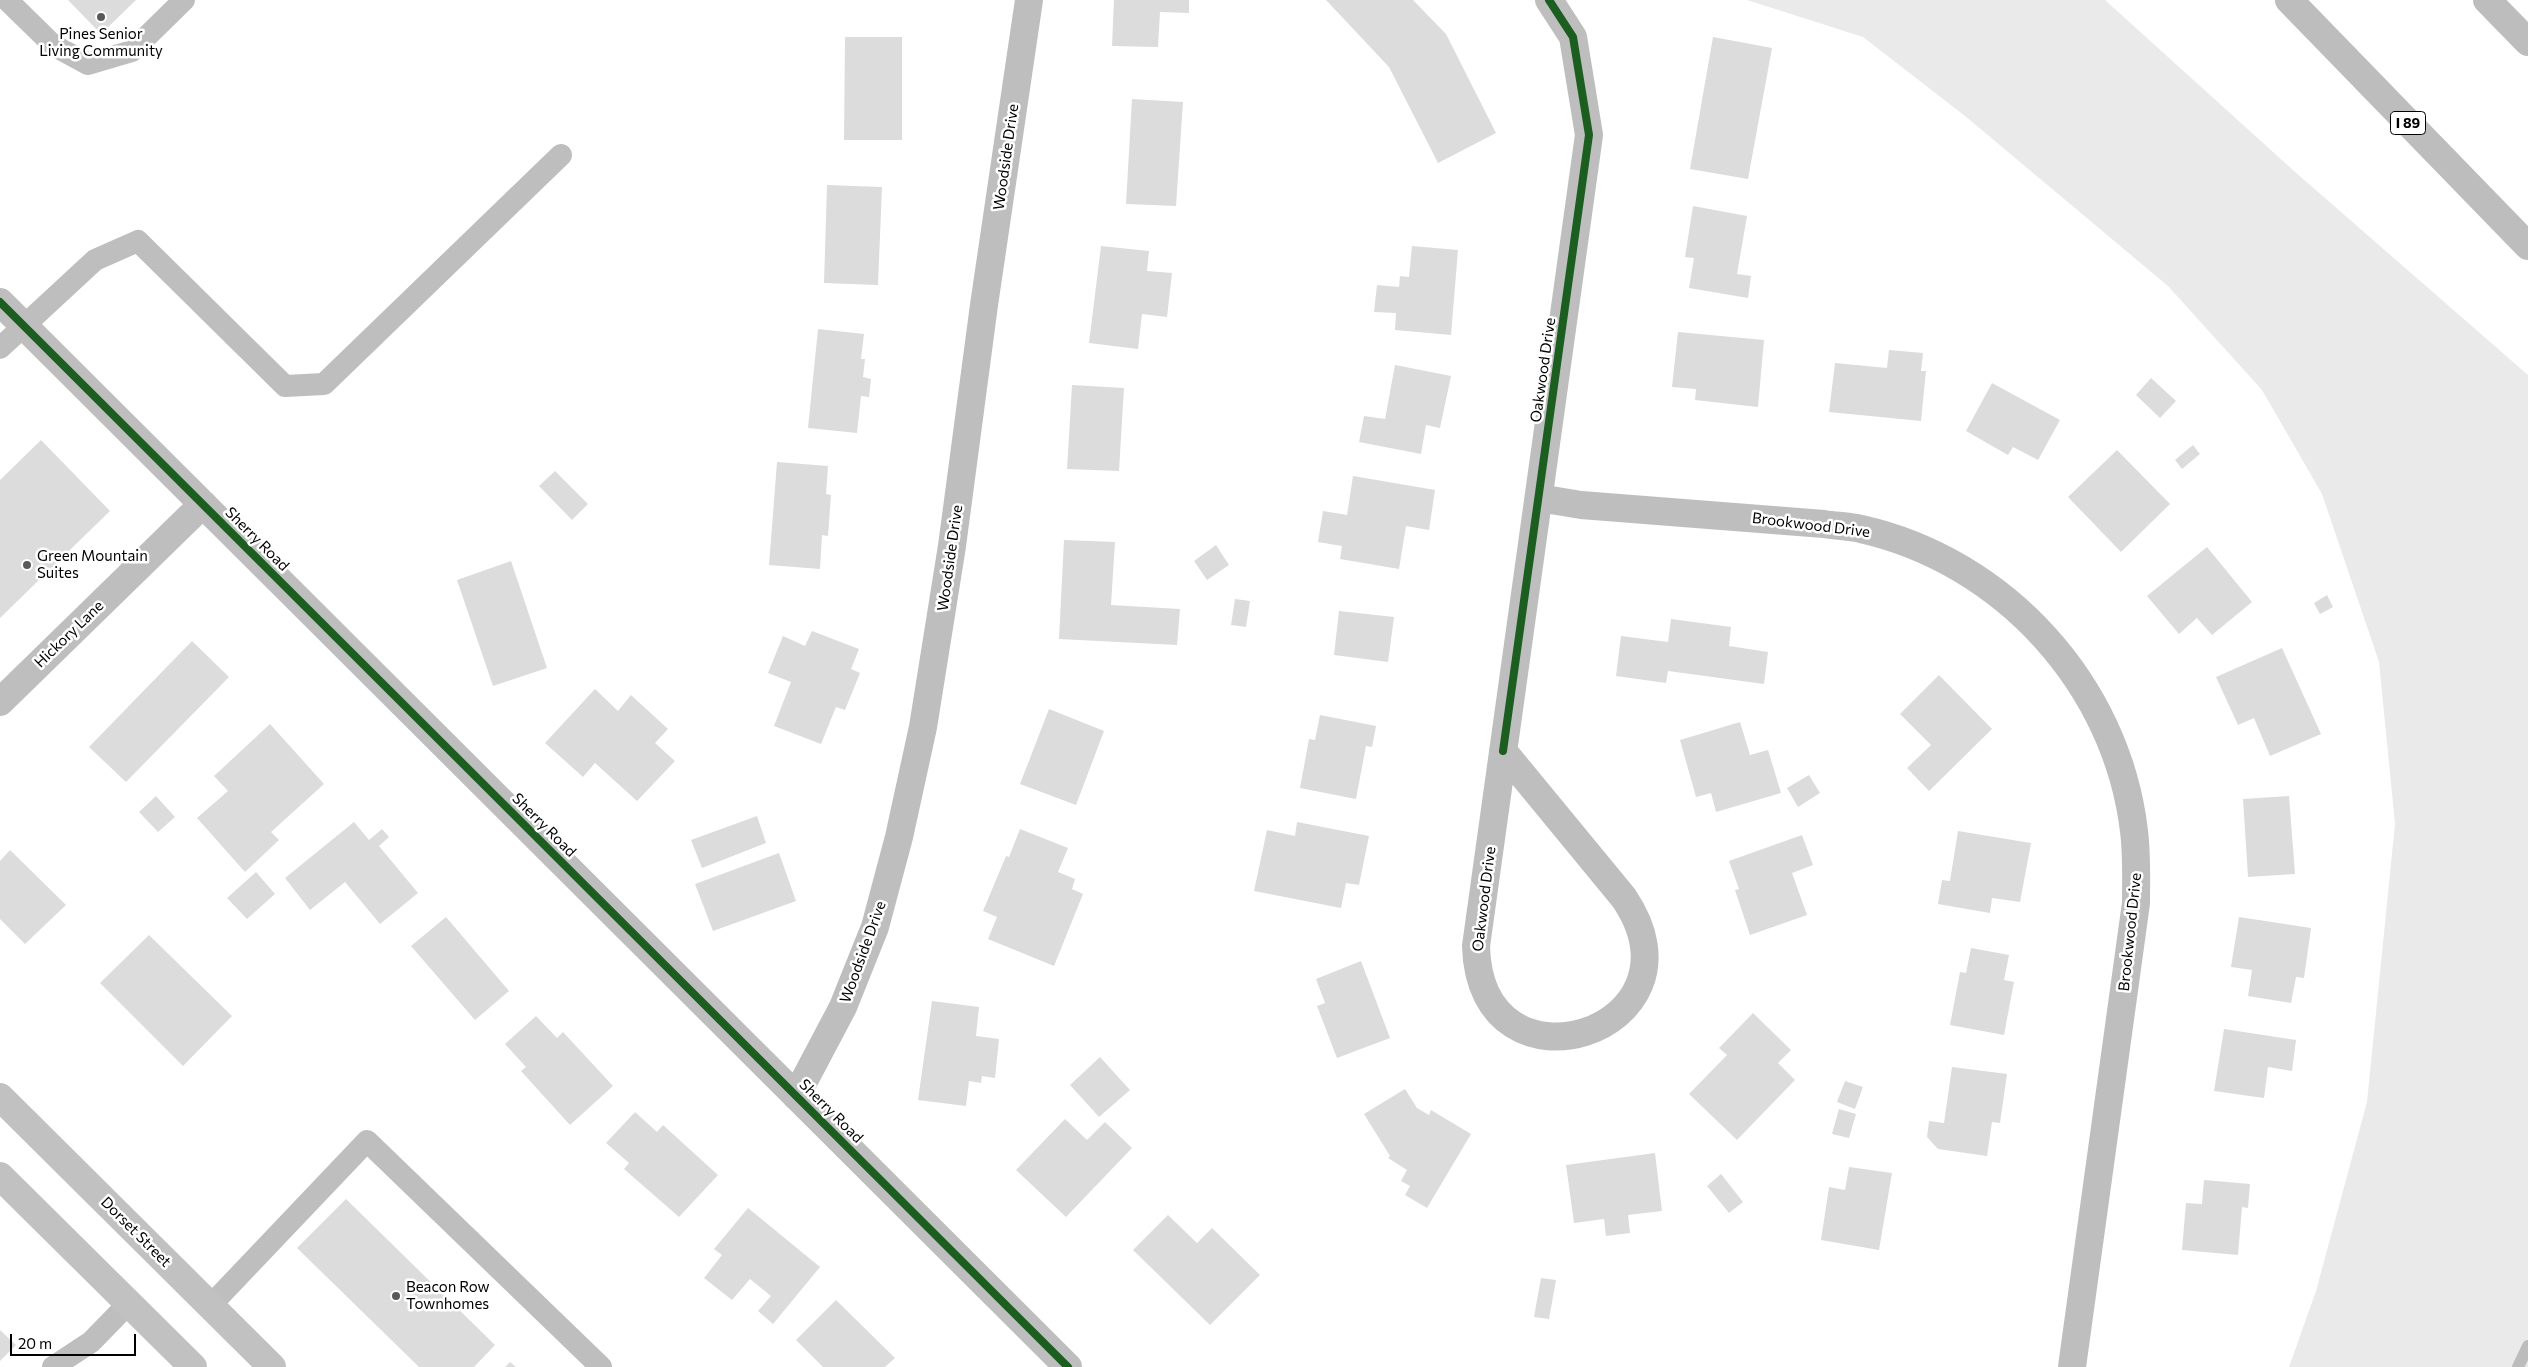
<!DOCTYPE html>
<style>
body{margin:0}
#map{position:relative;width:2528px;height:1367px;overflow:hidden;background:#fff;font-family:Commissioner,sans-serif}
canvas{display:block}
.scale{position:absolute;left:10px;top:1334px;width:126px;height:22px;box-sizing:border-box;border:2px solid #000;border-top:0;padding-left:6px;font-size:15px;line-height:18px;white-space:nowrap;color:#000;-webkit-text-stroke:4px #fff;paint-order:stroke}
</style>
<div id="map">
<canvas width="2528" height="1367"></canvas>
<div class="scale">20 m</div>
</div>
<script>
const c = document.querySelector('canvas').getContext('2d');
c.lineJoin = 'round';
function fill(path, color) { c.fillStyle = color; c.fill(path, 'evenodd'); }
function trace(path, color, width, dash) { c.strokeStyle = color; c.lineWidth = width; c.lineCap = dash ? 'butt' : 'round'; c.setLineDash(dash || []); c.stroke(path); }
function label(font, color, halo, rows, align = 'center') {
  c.font = font + ' Commissioner,sans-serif'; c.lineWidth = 5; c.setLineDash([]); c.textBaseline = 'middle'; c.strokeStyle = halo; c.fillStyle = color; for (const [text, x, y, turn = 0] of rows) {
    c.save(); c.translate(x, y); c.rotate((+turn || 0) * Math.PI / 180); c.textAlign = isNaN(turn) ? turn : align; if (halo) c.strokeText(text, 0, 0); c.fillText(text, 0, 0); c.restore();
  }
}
fill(new Path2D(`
 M1747,0H2105L2294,171L2528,375V1367H2289L2316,1291L2367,1102L2395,824L2379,662L2322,494L2262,390L2168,286L1965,116L1863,37Z`), '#eaeaea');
trace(new Path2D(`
 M2518,1367L2528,1346`), '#bcbcbc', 12);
fill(new Path2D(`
 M68,0H136L101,34Z
 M1114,0H1189V13L1160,12L1158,47L1112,46Z
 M1326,0H1413L1446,34L1496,133L1438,163L1389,67Z
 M845,37H902V140H844Z
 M1713,37L1772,48L1748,179L1690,169Z
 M1132,99L1183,102L1176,206L1126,204Z
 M827,185L882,187L878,285L824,283Z
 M1693,206L1747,216L1737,274L1751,276L1748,298L1689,288L1694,258L1685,257Z
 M1101,246L1149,251L1147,271L1172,273L1167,317L1142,314L1138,349L1089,343Z
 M1412,246L1458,250L1451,335L1395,330L1396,313L1374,312L1377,285L1399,287L1400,276L1409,277Z
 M818,329L864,334L861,359H865L863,377L871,379L869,397L861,396L857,433L808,428Z
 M1678,332L1764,340L1758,407L1695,400L1696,389L1672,387Z
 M1889,350L1923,353L1921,371H1926L1921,421L1829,412L1835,363L1887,368Z
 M1395,365L1451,376L1440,428L1426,425L1421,454L1359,442L1364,416L1385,419Z
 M2151,378L2176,401L2160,418L2136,395Z
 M1992,383L2060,420L2038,460L2013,447L2008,455L1966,431Z
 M1072,385L1124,388L1119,471L1067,469Z
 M41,440L110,511L0,618V480Z
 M2193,445L2200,454L2182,469L2175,460Z
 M2117,450L2170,504L2121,552L2068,497Z
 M777,462L828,466L826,494L831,495L828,536L822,535L820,569L769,565Z
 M555,471L588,504L572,520L539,486Z
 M1353,476L1435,490L1429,530L1406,526L1399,569L1340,559L1342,546L1318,542L1323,511L1347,515Z
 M1064,540L1115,542L1111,605L1180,609L1177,645L1059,639Z
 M1216,545L1229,565L1207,580L1194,561Z
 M2207,547L2252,602L2212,635L2197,618L2179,634L2147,596Z
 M511,561L547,668L493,686L457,580Z
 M2327,595L2333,607L2320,614L2314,603Z
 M1235,599L1250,601L1246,627L1231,625Z
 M1339,611L1394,617L1388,662L1334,655Z
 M1671,619L1731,627L1729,646L1768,652L1764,684L1668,671L1666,683L1616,676L1621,636L1668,642Z
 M812,631L859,649L851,669L860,673L845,710L836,707L821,744L774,726L791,682L768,673L783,636L805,646Z
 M192,641L229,677L126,782L89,747Z
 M2282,648L2321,734L2270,756L2254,718L2238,725L2216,677Z
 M1939,675L1992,729L1929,791L1907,768L1931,745L1900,714Z
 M595,689L618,711L631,695L668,729L655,743L675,761L637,801L595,763L583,777L545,743Z
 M1049,709L1104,731L1076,805L1020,784Z
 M1320,715L1376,726L1372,747L1366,746L1356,799L1300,788L1309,739L1315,740Z
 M1740,722L1750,755L1768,750L1781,793L1716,812L1711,793L1696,797L1680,740Z
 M270,724L324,784L271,832L279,840L245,872L197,818L228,791L214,776Z
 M1809,775L1820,793L1798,807L1787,788Z
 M156,796L175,817L158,832L139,812Z
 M2289,796L2295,874L2248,877L2243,799Z
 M757,816L766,843L702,868L691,840Z
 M354,822L369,840L382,829L389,837L379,846L418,893L380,924L345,882L310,910L285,878Z
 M1297,822L1369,836L1359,885L1346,883L1341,908L1254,891L1267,830L1295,836Z
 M1020,829L1068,848L1058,872L1075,879L1072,889L1083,894L1054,966L988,939L997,917L983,911L1006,856L1009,857Z
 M1958,831L2031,843L2020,902L1992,898L1990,913L1938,904L1942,880L1950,881Z
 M1802,835L1813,865L1792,873L1807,915L1750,935L1735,890L1739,889L1729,861Z
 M10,850L66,905L25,944L0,919V861Z
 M779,853L796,901L713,931L695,884Z
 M256,872L275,894L247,919L227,898Z
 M446,917L509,991L475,1020L411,946Z
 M2239,917L2311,928L2304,978L2296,977L2291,1003L2248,996L2252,970L2231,967Z
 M149,935L232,1016L183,1066L100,983Z
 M1971,948L2009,955L2004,980L2014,982L2004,1035L1950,1025L1960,972L1966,973Z
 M1361,961L1390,1038L1337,1058L1317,1006L1325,1003L1316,979Z
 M932,1001L979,1007L976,1036L999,1039L995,1078L982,1076L981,1083L969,1081L966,1106L918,1100Z
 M1753,1013L1791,1050L1778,1063L1795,1080L1737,1140L1689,1094L1727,1055L1719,1048Z
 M536,1016L557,1038L563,1032L613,1086L570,1125L521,1071L526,1067L505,1044Z
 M2224,1029L2296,1040L2292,1071L2268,1067L2264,1098L2214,1091Z
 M1100,1057L1130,1090L1099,1117L1070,1085Z
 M1952,1067L2007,1074L2000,1123L1992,1122L1987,1156L1938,1149L1927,1137L1929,1121L1944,1123Z
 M1845,1081L1863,1087L1855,1109L1837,1102Z
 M1405,1089L1417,1108L1429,1115L1431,1110L1471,1134L1427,1208L1405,1195L1410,1186L1401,1181L1407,1170L1388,1158L1390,1156L1364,1114Z
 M1839,1109L1856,1114L1849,1138L1832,1134Z
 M635,1112L657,1132L663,1125L718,1175L679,1217L624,1169L629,1163L606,1143Z
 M1065,1119L1087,1140L1105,1122L1132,1148L1066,1217L1016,1170Z
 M1655,1153L1662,1211L1628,1215L1630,1233L1606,1236L1604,1219L1574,1223L1566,1165Z
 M1849,1167L1892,1173L1879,1250L1821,1240L1829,1187L1845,1190Z
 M1721,1174L1743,1202L1729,1213L1707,1186Z
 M2204,1180L2250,1184L2248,1208L2242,1207L2238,1255L2182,1250L2186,1203L2202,1204Z
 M346,1199L495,1345L474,1367H419L297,1248Z
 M748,1208L820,1267L773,1324L758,1311L771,1296L750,1279L732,1300L704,1278L722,1255L714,1249Z
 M1168,1215L1197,1243L1212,1228L1260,1275L1210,1325L1133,1250Z
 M1541,1278L1556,1280L1549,1319L1534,1317Z
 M836,1300L895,1358L885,1367H823L796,1340Z
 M0,1330L16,1345L0,1361Z
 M510,1362L516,1367H505Z`), '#dcdcdc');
trace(new Path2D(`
 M7,0L53,45L88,64L132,51L184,0
 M0,348L95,260L138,241L285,386L324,384L561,155
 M210,1306L367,1141L601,1367
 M53,1367L91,1342L129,1303`), '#bebebe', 22);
trace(new Path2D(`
 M0,302L1068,1367
 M1539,498L1581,505L1824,524C1836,526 1849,526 1861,529C2004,561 2117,685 2134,831C2137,855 2136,879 2136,903L2072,1367
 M0,702L203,504
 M1503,751L1624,898C1714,1031 1480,1106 1476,946L1589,135L1573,37L1549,0
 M796,1096L843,1007L875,927L899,837L923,727L952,546L984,305L1029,0`), '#bebebe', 28);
trace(new Path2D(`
 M0,1097L272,1367
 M0,1176L193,1367`), '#c1c1c1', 28);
trace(new Path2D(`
 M2289,0L2528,246
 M2487,0L2528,42`), '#bdbdbd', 28);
trace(new Path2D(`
 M0,302L1068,1367
 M1503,751L1589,135L1573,37L1549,0`), '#1b5e20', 8);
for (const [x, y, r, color] of [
 [101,17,5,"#595959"],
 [27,565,5,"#595959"],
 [396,1296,5,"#595959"]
]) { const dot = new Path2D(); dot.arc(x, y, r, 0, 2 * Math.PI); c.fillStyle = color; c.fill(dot); trace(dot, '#fff', 2); }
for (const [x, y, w] of [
 [2408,123,35]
]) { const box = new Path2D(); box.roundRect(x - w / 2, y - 11.5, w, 23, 4); c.fillStyle = '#fff'; c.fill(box); trace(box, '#000', 1); }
label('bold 14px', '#000', null, [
 ["I 89",2408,123]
]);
label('15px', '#000', '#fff', [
 ["Pines Senior",101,34,"center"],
 ["Living Community",101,51,"center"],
 ["Green Mountain",37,556],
 ["Suites",37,573],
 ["Beacon Row",406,1287],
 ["Townhomes",406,1304]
], 'left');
label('15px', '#000', '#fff', [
 ["Woodside Drive",1006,157,-82],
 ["Oakwood Drive",1543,370,-82],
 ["Brookwood Drive",1811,525,7],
 ["Sherry Road",257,539,45],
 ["Woodside Drive",950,558,-82],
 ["Hickory Lane",69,634,-44],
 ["Sherry Road",544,825,45],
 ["Oakwood Drive",1484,899,-83],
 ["Brookwood Drive",2130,932,-84],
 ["Woodside Drive",863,952,-70],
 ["Sherry Road",831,1111,45],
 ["Dorset Street",136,1232,45]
]);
</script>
